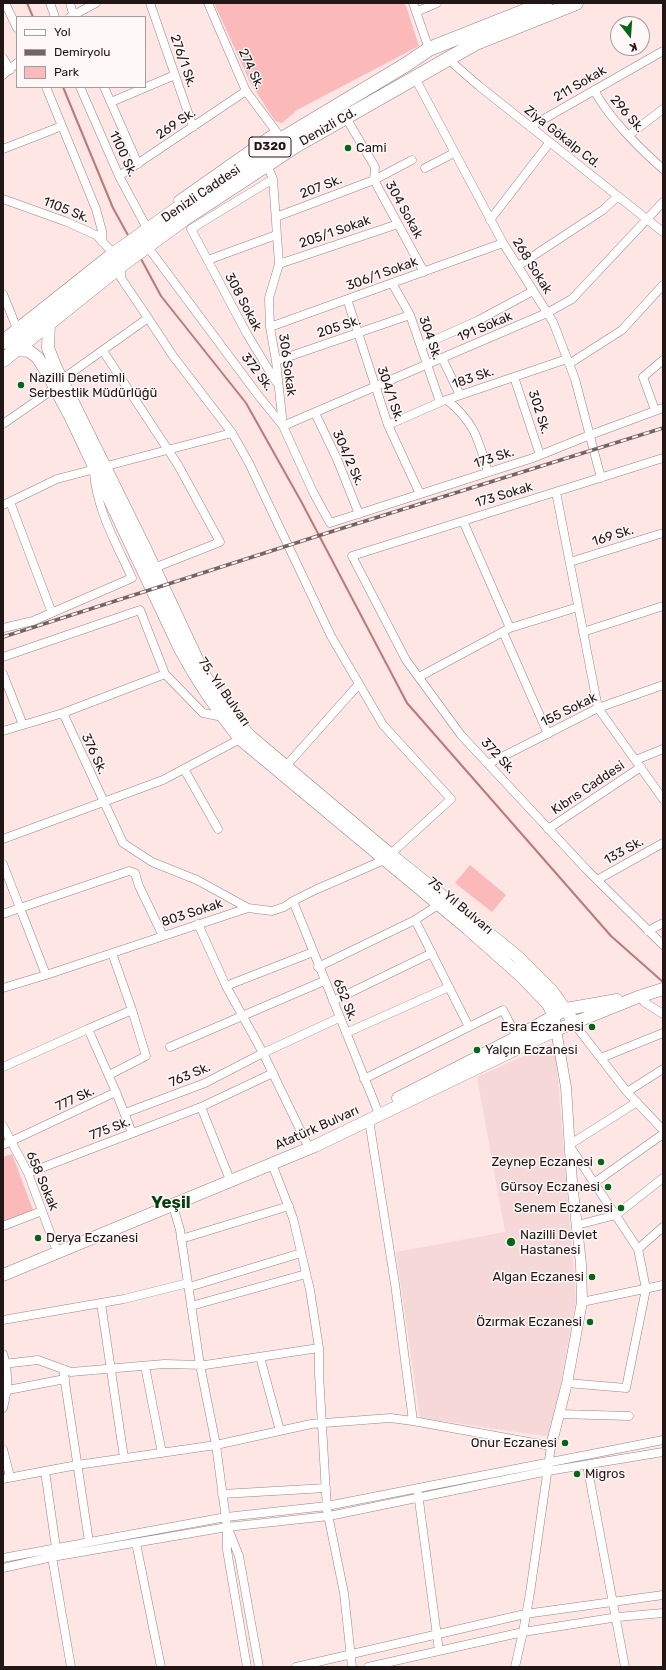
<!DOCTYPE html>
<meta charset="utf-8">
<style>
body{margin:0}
#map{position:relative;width:666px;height:1670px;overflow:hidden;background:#fee6e5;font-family:Rubik,sans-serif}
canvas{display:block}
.frame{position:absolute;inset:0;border:4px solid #201615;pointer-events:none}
.legend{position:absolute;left:16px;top:16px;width:130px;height:72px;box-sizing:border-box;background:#fef8f8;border:1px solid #a59e9d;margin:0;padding:5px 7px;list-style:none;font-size:12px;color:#201615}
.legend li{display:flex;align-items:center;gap:8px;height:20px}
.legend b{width:20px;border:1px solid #a59e9d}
.north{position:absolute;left:610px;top:16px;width:40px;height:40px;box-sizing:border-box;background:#fef8f8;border:1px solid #a59e9d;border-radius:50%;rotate:163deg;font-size:11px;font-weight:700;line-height:16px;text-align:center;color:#201615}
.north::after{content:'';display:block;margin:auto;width:14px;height:18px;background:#016916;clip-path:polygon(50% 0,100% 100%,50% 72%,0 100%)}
</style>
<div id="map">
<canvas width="666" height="1670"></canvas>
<div class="frame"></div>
<ul class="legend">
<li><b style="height:5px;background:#fff"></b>Yol</li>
<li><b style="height:5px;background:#746564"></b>Demiryolu</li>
<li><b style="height:11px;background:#fbbab9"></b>Park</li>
</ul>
<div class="north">K</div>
</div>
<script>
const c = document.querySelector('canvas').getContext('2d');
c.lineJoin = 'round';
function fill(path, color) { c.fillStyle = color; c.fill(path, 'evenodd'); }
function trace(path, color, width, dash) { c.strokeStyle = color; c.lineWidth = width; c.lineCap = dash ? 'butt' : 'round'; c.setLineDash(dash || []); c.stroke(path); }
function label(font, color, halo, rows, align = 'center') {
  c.font = font + ' Rubik,sans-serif'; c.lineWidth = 3; c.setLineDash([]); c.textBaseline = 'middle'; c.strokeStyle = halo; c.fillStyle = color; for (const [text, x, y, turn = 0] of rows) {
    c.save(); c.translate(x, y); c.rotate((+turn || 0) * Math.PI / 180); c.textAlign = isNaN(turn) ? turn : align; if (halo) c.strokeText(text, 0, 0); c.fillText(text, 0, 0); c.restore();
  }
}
fill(new Path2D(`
 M555,1042L576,1300L551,1437L420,1418L396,1252L505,1232L477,1077Z`), '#f7d8d8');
fill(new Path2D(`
 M214,3H405L419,46L297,110L282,123L275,121L250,82Z
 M470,865L506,895L492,912L455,883Z
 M12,1154L33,1210L3,1222V1157Z`), '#fbbab9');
trace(new Path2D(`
 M27,3L33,17
 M63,87L113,208L129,237
 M140,257L161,296L246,403L302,503L407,703L611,936L663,982`), '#ba7978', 2);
const minor = new Path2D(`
 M5,3L17,28
 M50,3L55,17
 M70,3L74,17
 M150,3L193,127
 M208,3L246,91L278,134
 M413,3L429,49
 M416,12L437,3
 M70,17L96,3
 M3,58L10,70
 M448,59L479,86L663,232
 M3,75L17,63
 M415,78L503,243L553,322L575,379L601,478
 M46,87L96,209L102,231V242
 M80,87L119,176L148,230
 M104,87L138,164
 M594,90C608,117 640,149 663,169
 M111,102L175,75
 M345,116L375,167L374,180L424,272
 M530,127L663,51
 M629,135L663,109
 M3,149L62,126
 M267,165L273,179L279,264L269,298L270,327L276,361L283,426L547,313L572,299L663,202
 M425,168L454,153
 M119,176L246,91
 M273,179L191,229L247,334L276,382
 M3,199L67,222L96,235L114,254
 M178,200L276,131
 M276,217L374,180L412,160
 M490,220L550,142
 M147,246L258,395L283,426L313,492L330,523L533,458L590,435L663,408
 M208,260L276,235
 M279,264L398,224
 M518,266L603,210L618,196
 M392,283L410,315L440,402
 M3,294L18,331
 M347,299L388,425L420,494
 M270,327L503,243
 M421,346L477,321L533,291
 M103,351L178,465L220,542L154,568
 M442,358L460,395
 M276,361L410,315
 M569,364L622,330L663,285
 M514,377L540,455
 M61,380L148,318
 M447,400C475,423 478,439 488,472
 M655,410L643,377L663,360
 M315,413L337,459L359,514
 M3,424L55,388
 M388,425L443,401L567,359
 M663,458L352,556L406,660L461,735L587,870L663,945
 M556,492L598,708L663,799
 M10,502L52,613
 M3,505L57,479L232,433
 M463,521L510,628
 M570,562L663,533
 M3,628L33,621L132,578C117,545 97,511 94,473
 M503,632L548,734
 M583,632L663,606
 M3,657L140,610L165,674
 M3,674L23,725
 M419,677L510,628L578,607
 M223,717L203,713L165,674L63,713L123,843L152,862L197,880L248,908
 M3,731L63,713
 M636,760L663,749
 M488,764L598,708L663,685
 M286,766L359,684
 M184,769L218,829
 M548,829L641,767
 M3,839L163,780L240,739
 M3,864L20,908L129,871L135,873L139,886L163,936
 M597,880L663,843
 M293,901L377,1109
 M438,905L415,920L469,1027
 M3,914L20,908L46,975
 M198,924L226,986L263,1053L306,1142
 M648,931L663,923
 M112,953L132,1010
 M318,967L415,920
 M226,986L313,952
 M3,988L46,975L248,908L272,911L284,907L293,901L315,890L384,860L451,799L383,725L331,636L249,463L232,433L173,356L148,318L121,278V266
 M641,996L644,1002L663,1014
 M333,1001L432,953
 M574,1022L579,1030L627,1092L663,1130
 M88,1029L132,1010L146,1056L109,1075
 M346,1033L449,987
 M170,1047L324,981
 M601,1058L663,1033
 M3,1067L88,1029L116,1092
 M364,1079L503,1010L517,1037
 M627,1092L663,1069
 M125,1113L205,1083L263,1053L339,1018
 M369,1120L395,1284L413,1421
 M3,1126L28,1173L55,1246
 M3,1145L116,1092L132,1133
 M272,1164L293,1218L310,1290L319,1348V1374L327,1510L344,1593L352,1667
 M28,1173L201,1107
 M228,1175L201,1107L273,1073
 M594,1183L663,1134
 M173,1206L180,1230L200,1365L216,1445L227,1527V1550L247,1667
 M577,1225L616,1215L663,1178
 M3,1226L42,1211
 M181,1239L289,1206
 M638,1249L663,1227
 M189,1287L301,1253
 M582,1302L663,1285
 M101,1303L124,1458
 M191,1306L306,1274
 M3,1320L124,1299L188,1283
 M3,1354C9,1372 8,1390 3,1408
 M260,1357L280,1431
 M3,1364L38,1360L71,1372L164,1364L205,1365L319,1348
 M145,1366L162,1453
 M63,1369L89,1542
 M567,1383L626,1388L646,1289L638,1249L569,1145L637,1102
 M8,1390L65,1379
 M560,1414L629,1416
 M3,1449L10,1477
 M587,1465L625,1667
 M45,1471L56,1548
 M3,1479L77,1465L216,1445L311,1424L390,1418L413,1421L551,1446L530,1593L523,1632L515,1667
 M418,1493L439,1651
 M222,1494L326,1488
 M229,1531L239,1556L259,1667
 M136,1543L161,1667
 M52,1557L71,1667
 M3,1558L226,1517L327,1506L663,1440
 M3,1568L52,1557L227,1527L329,1516L548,1471L663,1452
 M296,1667L525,1614L663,1595
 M368,1667L523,1632L618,1617L663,1613`);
const tertiary = new Path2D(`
 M551,1446L567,1383L582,1302L581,1264L572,1182L566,1087L556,1030`);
const secondary = new Path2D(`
 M49,323L48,348L56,368L145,548L205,676L226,709L250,736L390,854L517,956L552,991L574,1022
 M15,350L29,351L38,358L46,371L71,418L180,649C198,683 216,709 240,739L468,929L522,977L548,1004L552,1012L556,1030
 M398,1098L517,1037L566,1009L617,1000
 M3,1275L315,1146L556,1030L638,997L663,989`);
const trunk = new Path2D(`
 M3,342L114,254L177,209L282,139L407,64L429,49L545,3
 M3,360L124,263L184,219L297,145L476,43L576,3`);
trace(minor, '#9e8382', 9);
trace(tertiary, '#9e8382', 11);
trace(secondary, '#9e8382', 13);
trace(trunk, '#9e8382', 15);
trace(minor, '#fff', 8);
trace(tertiary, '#fff', 10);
trace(secondary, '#fff', 12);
trace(trunk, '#fff', 14);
const rail = new Path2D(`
 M3,637L327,533L663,428`);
trace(rail, '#746564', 3.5);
trace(rail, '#fef8f8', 2, [6]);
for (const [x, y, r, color] of [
 [348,148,4,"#016916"],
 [21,385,4,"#016916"],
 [592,1027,4,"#016916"],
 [477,1050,4,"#016916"],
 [601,1162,4,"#016916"],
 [608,1187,4,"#016916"],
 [621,1208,4,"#016916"],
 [38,1238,4,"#016916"],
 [511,1242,5,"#016916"],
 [592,1277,4,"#016916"],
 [590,1322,4,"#016916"],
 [565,1443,4,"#016916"],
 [577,1474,4,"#016916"]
]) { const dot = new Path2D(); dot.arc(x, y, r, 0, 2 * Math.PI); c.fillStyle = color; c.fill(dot); trace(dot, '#fef8f8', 1.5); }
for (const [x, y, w] of [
 [270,147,42]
]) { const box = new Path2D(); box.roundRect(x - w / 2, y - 10, w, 20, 3); c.fillStyle = '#fef8f8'; c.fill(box); trace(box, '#201615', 1); }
label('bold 12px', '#201615', null, [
 ["D320",270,147]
]);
label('13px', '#201615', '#fef8f8', [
 ["276/1 Sk.",183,61,71],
 ["274 Sk.",251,69,65],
 ["211 Sokak",580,84,-30],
 ["296 Sk.",627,114,49],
 ["269 Sk.",176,124,-34],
 ["Denizli Cd.",328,127,-30],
 ["Ziya Gökalp Cd.",562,137,38],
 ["1100 Sk.",123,154,65],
 ["207 Sk.",321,187,-21],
 ["Denizli Caddesi",201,194,-34],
 ["1105 Sk.",66,210,22],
 ["304 Sokak",404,210,61],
 ["205/1 Sokak",335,232,-19],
 ["268 Sokak",532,266,58],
 ["306/1 Sokak",382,274,-20],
 ["308 Sokak",243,302,62],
 ["205 Sk.",339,327,-18],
 ["191 Sokak",485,327,-23],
 ["304 Sk.",430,338,71],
 ["306 Sokak",287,365,82],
 ["372 Sk.",257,372,53],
 ["183 Sk.",473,378,-19],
 ["304/1 Sk.",390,394,71],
 ["302 Sk.",539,412,72],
 ["304/2 Sk.",348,458,66],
 ["173 Sk.",494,458,-18],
 ["173 Sokak",504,495,-17],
 ["169 Sk.",613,536,-17],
 ["75. Yıl Bulvarı",224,692,55],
 ["155 Sokak",569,710,-26],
 ["376 Sk.",94,754,65],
 ["372 Sk.",498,756,47],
 ["Kıbrıs Caddesi",588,788,-34],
 ["133 Sk.",624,851,-29],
 ["75. Yıl Bulvarı",460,906,40],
 ["803 Sokak",192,913,-18],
 ["652 Sk.",345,1000,68],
 ["763 Sk.",190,1075,-23],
 ["777 Sk.",75,1099,-25],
 ["Atatürk Bulvarı",317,1128,-24],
 ["775 Sk.",110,1129,-21],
 ["658 Sokak",42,1181,67]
]);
label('13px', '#201615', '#fef8f8', [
 ["Cami",356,148,"left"],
 ["Nazilli Denetimli",29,378,"left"],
 ["Serbestlik Müdürlüğü",29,393,"left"],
 ["Esra Eczanesi",584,1027],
 ["Yalçın Eczanesi",485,1050,"left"],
 ["Zeynep Eczanesi",593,1162],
 ["Gürsoy Eczanesi",600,1187],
 ["Senem Eczanesi",613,1208],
 ["Nazilli Devlet",520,1235,"left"],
 ["Hastanesi",520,1250,"left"],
 ["Derya Eczanesi",46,1238,"left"],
 ["Algan Eczanesi",584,1277],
 ["Özırmak Eczanesi",582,1322],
 ["Onur Eczanesi",557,1443],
 ["Migros",585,1474,"left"]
], 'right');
label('bold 17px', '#04400c', '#fef8f8', [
 ["Yeşil",171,1203]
]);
</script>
